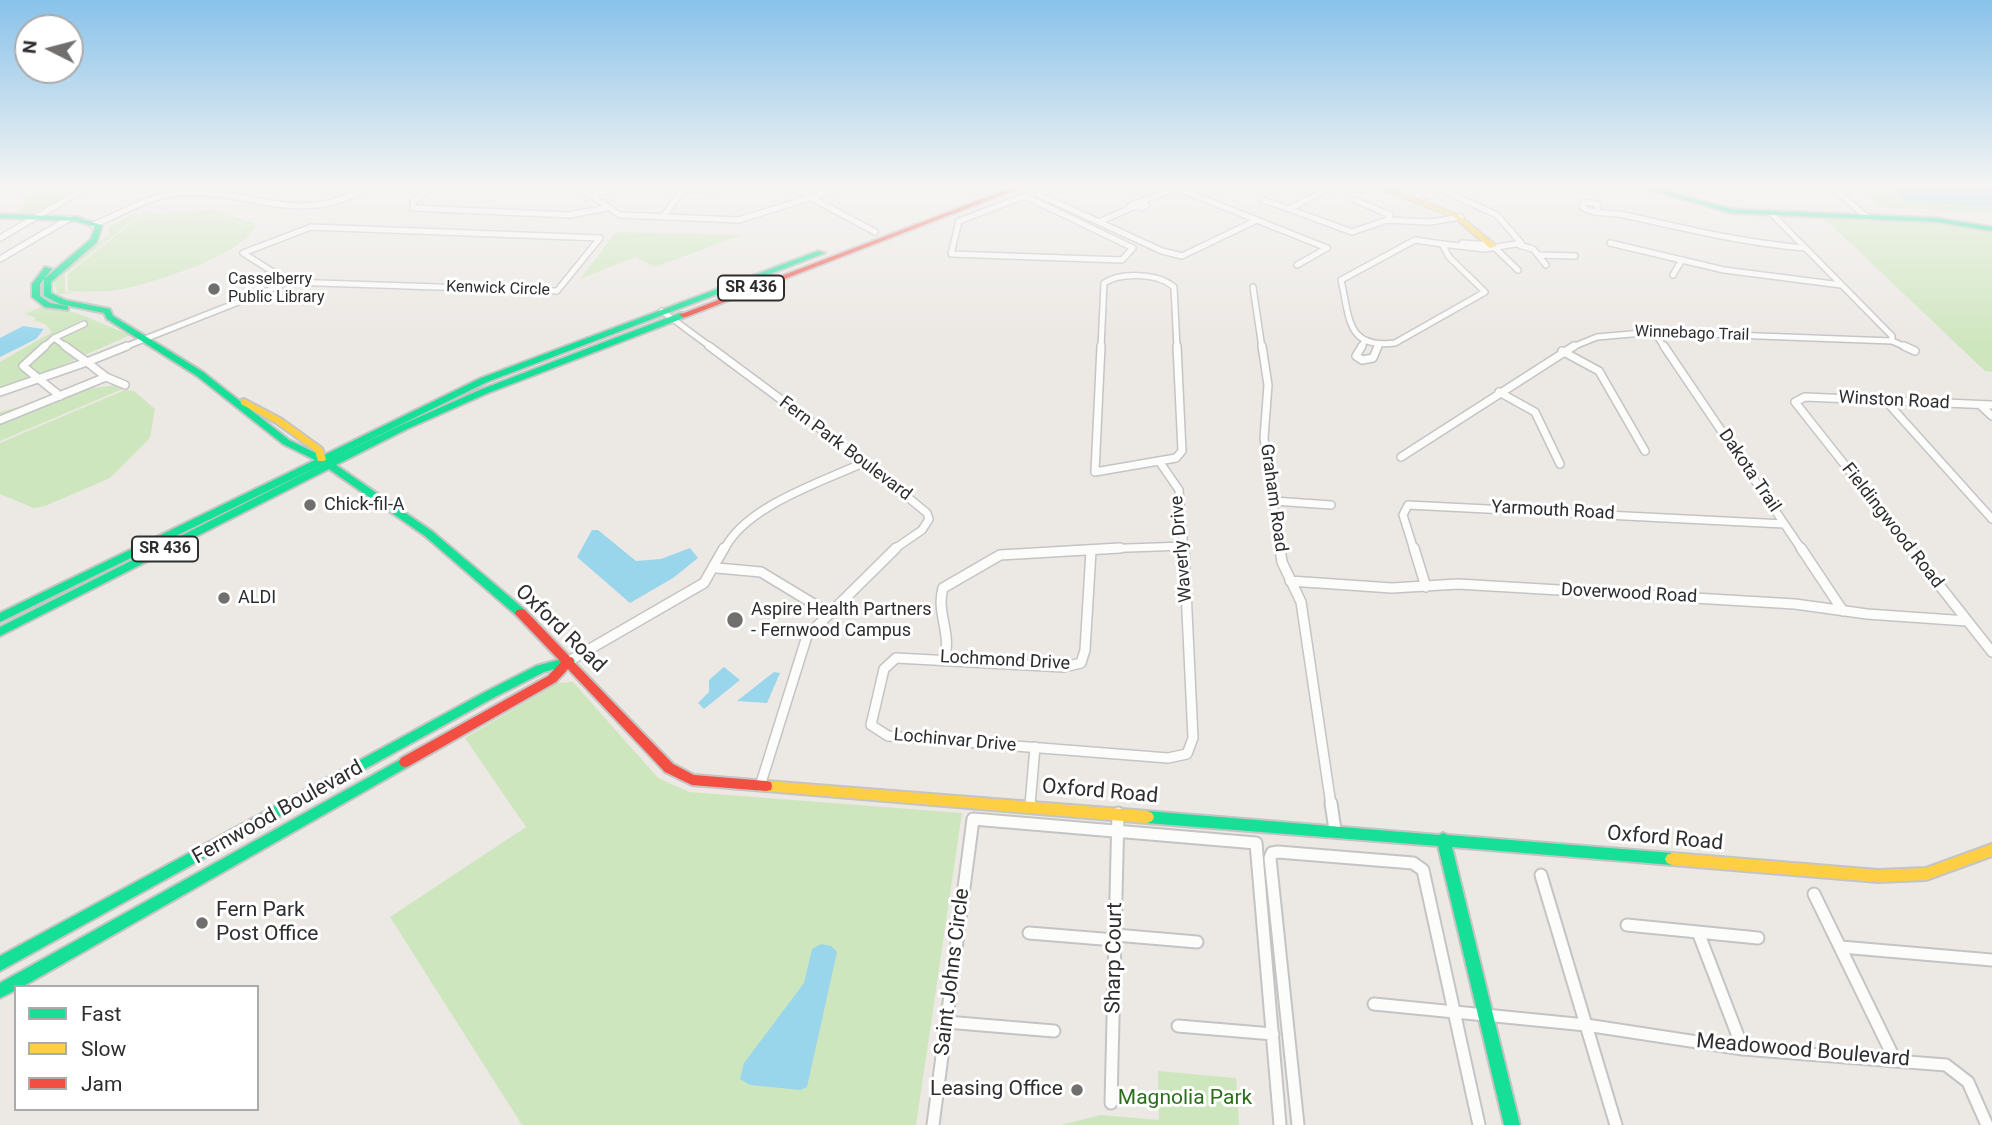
<!DOCTYPE html>
<style>
body{margin:0}
#map{position:relative;width:1992px;height:1125px;overflow:hidden;background:#ece8e4;font-family:Roboto,sans-serif}
canvas{display:block}
.legend{position:absolute;left:14px;top:985px;width:245px;height:126px;box-sizing:border-box;background:#fff;border:2px solid #ababab;margin:0;padding:9px 12px;list-style:none;font-size:21px;color:#2e2e2e}
.legend li{display:flex;align-items:center;gap:14px;height:35px}
.legend b{width:35px;border:2px solid #ababab}
.north{position:absolute;left:14px;top:14px;width:70px;height:70px;box-sizing:border-box;background:#fff;border:2px solid #ababab;border-radius:50%;rotate:276deg;font-size:19px;font-weight:700;line-height:28px;text-align:center;color:#2e2e2e}
.north::after{content:'';display:block;margin:auto;width:24px;height:32px;background:#706f6e;clip-path:polygon(50% 0,100% 100%,50% 72%,0 100%)}
</style>
<div id="map">
<canvas width="1992" height="1125"></canvas>
<ul class="legend">
<li><b style="height:9px;background:#16e098"></b>Fast</li>
<li><b style="height:9px;background:#ffcf43"></b>Slow</li>
<li><b style="height:9px;background:#f24e42"></b>Jam</li>
</ul>
<div class="north">N</div>
</div>
<script>
const c = document.querySelector('canvas').getContext('2d');
c.lineJoin = 'round';
function fill(path, color) { c.fillStyle = color; c.fill(path, 'evenodd'); }
function trace(path, color, width, dash) { c.strokeStyle = color; c.lineWidth = width; c.lineCap = dash ? 'butt' : 'round'; c.setLineDash(dash || []); c.stroke(path); }
function label(font, color, halo, rows, align = 'center') {
  c.font = font + ' Roboto,sans-serif'; c.lineWidth = 6; c.setLineDash([]); c.textBaseline = 'middle'; c.strokeStyle = halo; c.fillStyle = color; for (const [text, x, y, turn = 0] of rows) {
    c.save(); c.translate(x, y); c.rotate((+turn || 0) * Math.PI / 180); c.textAlign = isNaN(turn) ? turn : align; if (halo) c.strokeText(text, 0, 0); c.fillText(text, 0, 0); c.restore();
  }
}
fill(new Path2D(`
 M35,187H81L33,214L16,213L27,199L17,197Z
 M1857,187H1992V212L1882,208Z
 M212,210L254,223L255,226L207,215L255,227C242,255 149,285 117,290C101,292 84,292 68,291V274L144,213L184,215L163,213Z
 M141,214L65,274V292L76,293L58,294L52,279L109,234L108,228L128,216Z
 M1825,219L1950,224L1992,232V372L1985,371Z
 M616,232L742,235L655,267L635,257L580,279Z
 M43,306L77,313L130,335L0,393V362L52,332L45,324L33,320L36,318L25,314Z
 M116,385L125,388L0,441V412L80,390Z
 M125,390L134,391L155,409L150,438L110,478L45,506L34,508L0,494V443Z
 M573,682L658,778L689,792L962,813L916,1125H522L390,917L526,827L465,738L558,683Z
 M1158,1071L1236,1078L1239,1125H1061L1101,1115L1159,1120Z`), '#cee6be');
fill(new Path2D(`
 M1890,187L1983,188L1992,190V206L1907,202Z
 M23,326L44,329L36,339L0,357V338Z
 M592,530H598L636,561L661,559L690,548L698,558L673,578L630,603L577,557Z
 M724,667L740,680L704,709L698,703L709,692V680Z
 M774,672L780,673L767,703L737,701Z
 M821,944L831,946L837,952L807,1087L801,1090L750,1085L740,1079L744,1063L804,983L812,949Z`), '#99d6ec');
const streetFar3 = new Path2D(`
 M432,187L413,202V208L570,215L607,208
 M579,187L620,215L739,220L844,187
 M1057,187L1038,194L1162,251L1182,256L1257,220
 M1174,187L1327,248L1297,265
 M1332,187L1289,209L1352,232L1387,220L1430,222L1461,217
 M1540,187L1548,188
 M1832,187L1867,217
 M684,189L712,190
 M1440,189L1497,215L1521,243L1485,249L1442,244
 M797,190L875,232
 M211,194L226,187
 M590,196L618,187
 M1025,196L1133,248L1122,260L951,254L959,221Z
 M1427,196L1443,188
 M1263,200L1289,209
 M1355,200L1390,215L1387,220
 M1144,203L1146,205L1142,208L1131,205L1178,188
 M1597,210L1598,204L1584,202L1582,207C1594,215 1610,212 1624,215C1684,228 1743,243 1805,248
 M1771,213L1892,336V341
 M663,217L685,187
 M1099,222L1133,207
 M93,225C121,214 148,196 178,193C249,187 299,229 367,187
 M311,227L600,238L557,291L289,282L243,253Z
 M0,238L88,187
 M1415,240L1442,244L1449,257L1485,292L1395,343C1346,349 1350,318 1341,280Z
 M1462,243L1491,245
 M1610,243L1724,270L1841,285
 M1519,245L1533,249L1546,265
 M1493,246L1518,270
 M1539,255L1575,256
 M0,259L70,218
 M1673,275L1680,263
 M1253,287L1262,348
 M662,311L712,348
 M1654,332L1665,348
 M54,338L68,348
 M1892,341L1908,348
 M43,348L54,338L84,324
 M122,348L289,282
 M1101,348L1104,283C1121,272 1158,273 1174,287L1177,348
 M1361,348L1364,342
 M1378,348L1379,345
 M1570,348L1597,337L1654,332L1892,341`);
const streetFar2 = new Path2D(`
 M45,346L23,366L60,396
 M65,346L87,362
 M709,346L865,462L927,513L929,519L922,530L893,550
 M1101,346L1095,472L1176,458L1182,451L1177,346
 M1262,346L1268,385L1264,438L1280,550
 M1362,346L1356,356L1362,360L1373,358L1378,346
 M1664,346L1802,550
 M1904,346L1915,351
 M1562,351L1599,371L1645,451
 M106,377L125,385
 M0,392L87,362
 M1499,392L1535,412L1560,464
 M1885,400L1992,519
 M1980,405L1992,416
 M0,420L106,377L87,362L127,346
 M1401,457L1574,346
 M1159,461L1179,490L1184,550
 M1274,501L1331,505
 M724,550C745,506 822,482 865,462
 M1072,550L1184,546
 M1414,550L1403,515L1408,505L1784,524
 M1912,550L1795,402L1805,397L1992,405`);
const streetFar1 = new Path2D(`
 M1280,548L1282,562L1301,602L1331,805
 M1414,548L1426,587
 M1801,548L1843,611
 M1910,548L1992,652
 M1091,551L1085,650L1081,663L1064,667L896,658L884,669L871,725L888,736L1168,758L1187,754L1193,738L1184,548
 M717,568L761,572L827,612
 M1290,581L1392,588L1458,584L1795,604L1867,614L1967,621
 M945,658C951,630 936,613 943,588L1000,555L1120,548
 M569,661L704,583L724,548
 M760,786L807,636L896,548
 M1030,805L1035,747`);
const street = new Path2D(`
 M1331,803L1335,830
 M1541,875L1616,1125
 M1814,894L1895,1060
 M1627,925L1758,938
 M1698,932L1743,1049
 M1029,933L1115,940
 M1115,935L1197,942
 M1841,947L1992,960
 M1374,1004L1586,1025L1743,1049L1946,1065L1968,1082L1987,1125
 M946,1022L1054,1031
 M1178,1026L1273,1034
 M1111,1103L1118,813
 M933,1125L973,819L1256,843L1280,1125
 M1298,1125L1270,858L1272,853L1278,852L1413,863L1423,870L1479,1125`);
const fast = new Path2D(`
 M1641,187H1650L1731,209L1937,218L1992,227V231L1937,222L1731,213Z
 M0,214L77,217L101,225L102,226L97,242L51,282V293L65,300L110,309L113,316L203,372L289,440L322,456L481,378L818,251L825,253L487,382L329,460L401,425L482,389L680,313H686V317L488,393L407,429L336,465L433,532L525,610L527,613L525,616H517L425,536L329,469L0,636V627L323,464L0,622V613L315,460L283,444L197,376L107,319L104,313L60,304L44,296V279L91,239L95,227L76,221L0,218Z
 M45,267L52,269L40,284V296L50,303L68,306V310L45,307L32,297V284Z
 M569,657L573,658L575,661L573,664L544,672L493,698L0,971V956L485,692L536,666Z
 M405,757L409,758L411,762L409,766L22,987H16V990L0,998V983Z
 M1147,811L1439,835L1443,833L1448,835L1672,853L1677,855L1679,859L1677,863L1672,865L1452,847L1520,1125H1504L1438,846L1147,823L1142,821L1140,817L1142,813Z`);
const slow = new Path2D(`
 M1376,187H1384L1458,215L1497,246L1490,248L1454,217Z
 M244,399L282,419L322,448L326,459L324,461H318L315,451L276,423L241,404V400Z
 M766,781L1147,811L1152,813L1154,817L1152,821L1147,823L766,791L761,790L760,786L761,782Z
 M1992,844V856L1926,880L1878,882L1672,865L1667,863L1665,859L1667,855L1672,853L1878,870L1926,868Z`);
const jam = new Path2D(`
 M1014,187H1022L686,317H683L679,315Z
 M521,609L525,610L570,657L573,658L574,662L673,764L694,775L766,781L771,782L772,786L771,790L766,791L692,785L665,772L568,669L556,682L409,766L405,767L401,766L399,762L401,758L548,676L561,662L517,616L515,613L517,610Z`);
trace(streetFar3, '#c5c4c5', 8);
trace(streetFar2, '#c5c4c5', 10);
trace(streetFar1, '#c5c4c5', 12);
trace(street, '#c5c4c5', 15);
trace(fast, '#c5c4c5', 4);
trace(slow, '#c5c4c5', 4);
trace(jam, '#c5c4c5', 4);
trace(streetFar3, '#fcfcfb', 5);
trace(streetFar2, '#fcfcfb', 7);
trace(streetFar1, '#fcfcfb', 9);
trace(street, '#fcfcfb', 11);
fill(fast, '#16e098');
fill(slow, '#ffcf43');
fill(jam, '#f24e42');
const sky = c.createLinearGradient(0, 0, 0, 344);
sky.addColorStop(0, '#88c2ea');
sky.addColorStop(0.54, '#f6f5f3');
sky.addColorStop(1, '#f6f5f300');
c.fillStyle = sky;
c.fillRect(0, 0, 1992, 344);
for (const [x, y, r, color] of [
 [214,289,7,"#706f6e"],
 [310,505,7,"#706f6e"],
 [224,598,7,"#706f6e"],
 [735,620,9,"#706f6e"],
 [202,923,7,"#706f6e"],
 [1077,1090,7,"#706f6e"]
]) { const dot = new Path2D(); dot.arc(x, y, r, 0, 2 * Math.PI); c.fillStyle = color; c.fill(dot); trace(dot, '#fff', 2.5); }
label('16px', '#2e2e2e', '#fff', [
 ["Casselberry",228,280],
 ["Public Library",228,298]
], 'left');
for (const [x, y, w] of [
 [751,288,66],
 [165,549,66]
]) { const box = new Path2D(); box.roundRect(x - w / 2, y - 12.5, w, 25, 5); c.fillStyle = '#fff'; c.fill(box); trace(box, '#2e2e2e', 2); }
label('bold 16px', '#2e2e2e', null, [
 ["SR 436",751,288],
 ["SR 436",165,549]
]);
label('16px', '#2e2e2e', '#fff', [
 ["Kenwick Circle",498,289,2],
 ["Winnebago Trail",1692,334,2]
]);
label('18px', '#2e2e2e', '#fff', [
 ["Winston Road",1894,401,3],
 ["Fern Park Boulevard",845,449,37],
 ["Dakota Trail",1749,471,56],
 ["Graham Road",1273,498,82],
 ["Yarmouth Road",1553,511,3],
 ["Fieldingwood Road",1892,526,52],
 ["Waverly Drive",1182,549,-95],
 ["Doverwood Road",1629,594,3],
 ["Lochmond Drive",1005,661,3],
 ["Lochinvar Drive",955,741,5]
]);
label('18px', '#2e2e2e', '#fff', [
 ["Chick-fil-A",324,505],
 ["ALDI",238,598],
 ["Aspire Health Partners",751,610],
 ["- Fernwood Campus",751,631]
], 'left');
label('21px', '#2e2e2e', '#fff', [
 ["Oxford Road",560,629,44],
 ["Oxford Road",1100,792,5],
 ["Fernwood Boulevard",278,813,-29],
 ["Oxford Road",1665,839,5],
 ["Sharp Court",1115,958,-89],
 ["Saint Johns Circle",953,972,-83],
 ["Meadowood Boulevard",1803,1051,5]
]);
label('21px', '#2e2e2e', '#fff', [
 ["Fern Park",216,911],
 ["Post Office",216,935],
 ["Leasing Office",1063,1090,"right"]
], 'left');
label('21px', '#2c6e1b', '#fff', [
 ["Magnolia Park",1185,1099]
]);
</script>
